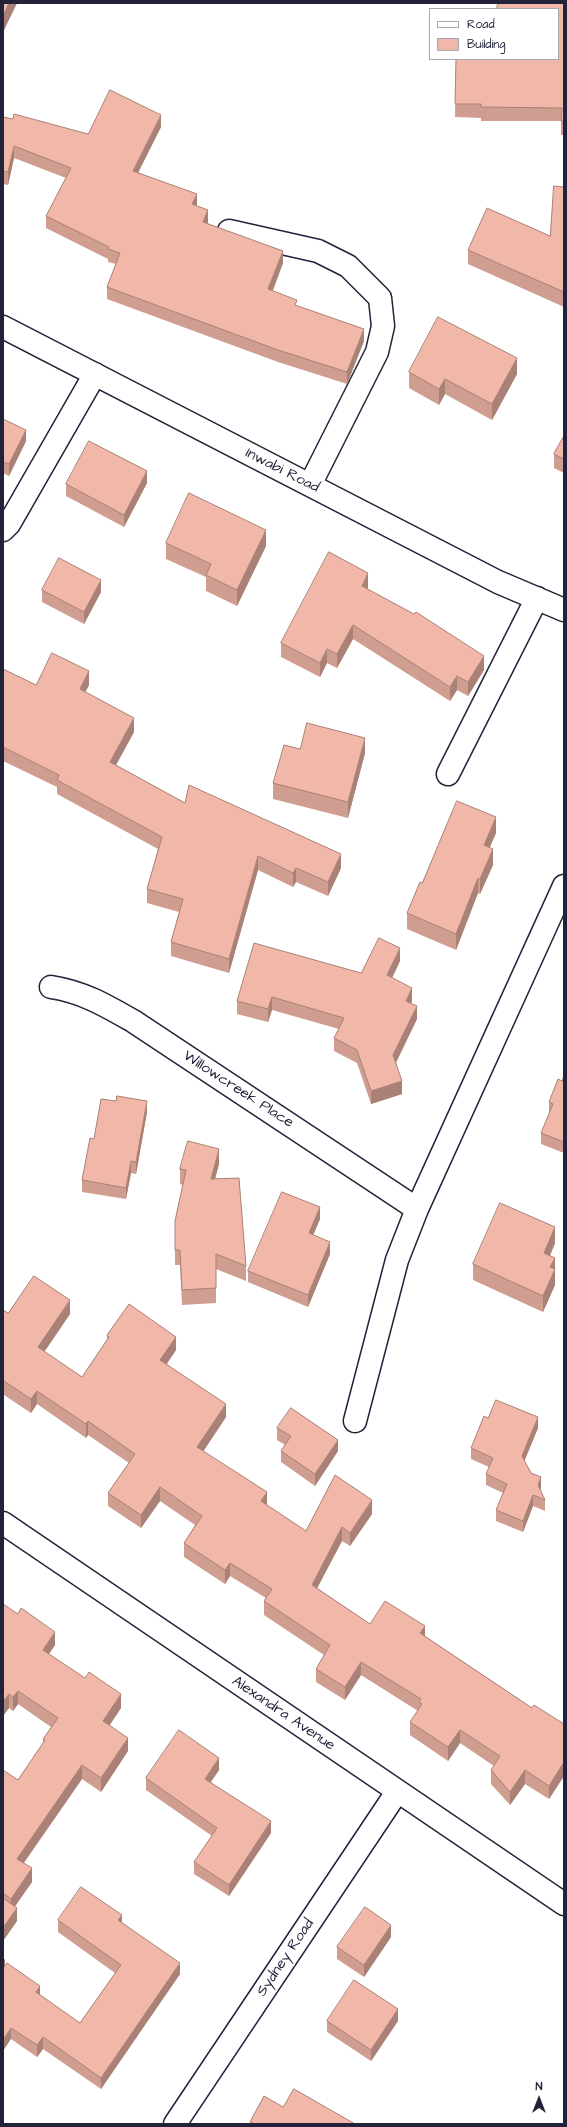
<!DOCTYPE html>
<style>
body{margin:0}
#map{position:relative;width:567px;height:2127px;overflow:hidden;background:#fff;font-family:"Architects Daughter",sans-serif}
canvas{display:block}
.frame{position:absolute;inset:0;border:4px solid #22223b;pointer-events:none}
.legend{position:absolute;left:429px;top:8px;width:130px;height:52px;box-sizing:border-box;background:#fff;border:1px solid #a7a7b1;margin:0;padding:5px 7px;list-style:none;font-size:12px;color:#22223b}
.legend li{display:flex;align-items:center;gap:8px;height:20px}
.legend b{width:20px;border:1px solid #a7a7b1}
.north{position:absolute;left:519px;top:2079px;width:40px;height:40px;-webkit-text-stroke:3px #fff;paint-order:stroke;rotate:0deg;font-size:11px;font-weight:700;line-height:16px;text-align:center;color:#22223b}
.north::after{content:'';display:block;margin:auto;width:14px;height:18px;background:#22223b;clip-path:polygon(50% 0,100% 100%,50% 72%,0 100%)}
</style>
<div id="map">
<canvas width="567" height="2127"></canvas>
<div class="frame"></div>
<ul class="legend">
<li><b style="height:5px;background:#fff"></b>Road</li>
<li><b style="height:11px;background:#f1b8a9"></b>Building</li>
</ul>
<div class="north">N</div>
</div>
<script>
const c = document.querySelector('canvas').getContext('2d');
c.lineJoin = 'round';
function trace(path, color, width, dash) { c.strokeStyle = color; c.lineWidth = width; c.lineCap = dash ? 'butt' : 'round'; c.setLineDash(dash || []); c.stroke(path); }
function fill(path, color) { c.fillStyle = color; c.fill(path, 'evenodd'); }
function label(font, color, halo, rows, align = 'center') {
  c.font = font + ' "Architects Daughter",sans-serif'; c.lineWidth = 3.5; c.setLineDash([]); c.textBaseline = 'middle'; c.strokeStyle = halo; c.fillStyle = color; for (const [text, x, y, turn = 0] of rows) {
    c.save(); c.translate(x, y); c.rotate((+turn || 0) * Math.PI / 180); c.textAlign = isNaN(turn) ? turn : align; if (halo) c.strokeText(text, 0, 0); c.fillText(text, 0, 0); c.restore();
  }
}
const minor = new Path2D(`
 M229,231L318,251L348,266L380,298L383,326L377,352L310,485
 M3,327L498,582L564,610
 M3,530L9,524L95,374
 M448,774L537,598
 M51,987C83,992 105,1005 133,1021L417,1209
 M355,1421L397,1260L417,1209L564,886
 M3,1523L564,1904
 M175,2124L397,1792`);
trace(minor, '#22223b', 25);
trace(minor, '#fff', 22);
fill(new Path2D(`
 M3,3H17L4,30L3,29Z
 M564,3V135H561V121H481V118L455,117L456,59H558Z
 M3,117L88,134L161,127L138,172L197,206L208,222L207,223L283,263L273,291L297,306L364,341L347,384L278,362L107,299V287L116,264L108,262V259L46,228V216L66,178L14,158L8,185L3,184Z
 M564,187V307L468,264V250L550,236Z
 M409,372L517,374L492,420L445,394L439,405L409,388Z
 M3,419L26,441L9,476L3,473Z
 M564,436V473L554,468V454Z
 M147,483L124,527L66,496V484Z
 M166,543L266,546L237,606L206,591V577L166,559Z
 M368,587V589L484,670L468,696L457,690L450,701L353,639L337,668L327,663L320,677L281,657V643Z
 M42,590L101,592L84,624L42,602Z
 M3,669L36,685H89L85,692L134,732L116,765L185,803L341,868L328,896L296,882L293,887L258,870L229,973L171,956V942L179,912L147,903V889L158,849L57,794V787L3,761Z
 M300,749L365,753L348,818L273,799V783Z
 M496,833L489,848L493,865L480,894L478,893L456,950L407,929V913L422,883Z
 M400,961L392,978L412,1001L411,1003L417,1019L396,1063L402,1094L371,1104L357,1063L334,1051V1038L339,1029L272,1010L268,1022L237,1014V1001L361,973Z
 M564,1075V1153L541,1144V1133L549,1114V1102L562,1081Z
 M147,1112L136,1174L131,1173L126,1199L82,1192V1180L94,1139Z
 M219,1164L215,1179L246,1266V1281L216,1269V1303L182,1305L180,1265H175V1221L183,1185L180,1184V1169Z
 M320,1219L313,1235L330,1254L308,1307L248,1282V1271Z
 M555,1243L550,1256L555,1285L543,1312L473,1280V1264Z
 M3,1310L8,1313L70,1314L44,1352L82,1377L107,1340V1335L176,1350L167,1364L226,1417L203,1451L267,1505L306,1531L372,1514L350,1546L342,1541L317,1588L370,1624L425,1636L532,1708L564,1724V1776L549,1799L525,1784L510,1805L491,1784V1770L494,1766L460,1743L448,1761L410,1735V1722L418,1711L361,1675L345,1700L316,1682V1669L324,1655L264,1615V1601L266,1598L230,1576L225,1584L184,1557V1543L195,1525L160,1501L141,1528L108,1506V1493L129,1463L88,1435L86,1438L37,1404L31,1413L4,1395Z
 M488,1418L538,1428L524,1461L531,1473L541,1488L540,1490L545,1500V1511L533,1506L523,1532L496,1521V1510L503,1493L486,1485V1474L489,1467L471,1459V1448Z
 M277,1428L338,1451L315,1486L281,1462V1451L285,1445L277,1440Z
 M3,1604L55,1645L49,1654L121,1708L110,1725L128,1751L101,1792L82,1779L24,1863L32,1882L15,1906L17,1921L3,1941V1770L18,1780L43,1743V1739L51,1727L18,1704L13,1711L9,1708L3,1716Z
 M219,1770L211,1782L271,1833L229,1896L194,1874V1862L212,1836L146,1790V1778Z
 M58,1920L122,1923L180,1974L101,2089L43,2049L37,2057L11,2039L5,1966L40,1995L80,2023L115,1973L58,1932Z
 M391,1937L364,1977L337,1959V1947Z
 M327,2021H398L371,2061L327,2032Z`), '#cf9e91');
fill(new Path2D(`
 M9,3H17L4,30V14Z
 M161,115V127L133,183V171Z
 M14,146V158L8,185V172Z
 M197,194V207L192,204Z
 M208,210V222L203,234V222Z
 M283,251V263L268,301V289Z
 M364,329V341L347,384V372Z
 M517,358V374L492,420V404Z
 M445,379V394L439,405V389Z
 M26,430V441L9,476V464Z
 M147,471V483L124,527V515Z
 M266,530V546L237,606V590Z
 M368,573V587L362,600V586Z
 M101,580V592L84,624V612Z
 M353,625V639L337,668V654Z
 M327,649V663L320,677V663Z
 M484,656V670L468,696V682Z
 M89,671V685L80,703V689Z
 M457,676V690L450,701V687Z
 M134,718V732L110,776V762Z
 M365,738V753L348,818V802Z
 M496,817V833L484,861V845Z
 M493,849V865L480,894V879Z
 M341,854V868L328,896V882Z
 M258,856V870L229,973V959Z
 M296,868V882L293,887V873Z
 M478,878V893L456,950V934Z
 M400,948V961L387,988V975Z
 M412,988V1001L406,1014V1001Z
 M272,997V1010L268,1022V1009Z
 M417,1006V1019L393,1068V1055Z
 M402,1081V1094L371,1104V1091Z
 M147,1101V1112L136,1174V1162Z
 M219,1149V1164L211,1194V1179Z
 M131,1161V1173L126,1199V1188Z
 M320,1207V1219L309,1245V1233Z
 M555,1227V1243L544,1269V1253Z
 M330,1242V1254L308,1307V1295Z
 M555,1258V1285L543,1312V1296L550,1267Z
 M70,1300V1314L38,1361V1347Z
 M176,1337V1350L160,1373V1360Z
 M4,1381V1395L3,1396V1382Z
 M37,1391V1404L31,1413V1399Z
 M226,1404V1417L197,1461V1447Z
 M538,1417V1428L522,1467V1456Z
 M88,1421V1435L86,1438V1424Z
 M338,1440V1451L315,1486V1474Z
 M541,1477V1488L538,1496V1485Z
 M160,1487V1501L141,1528V1515Z
 M267,1492V1506L261,1501Z
 M533,1495V1506L523,1532V1521Z
 M372,1500V1514L350,1546V1533Z
 M342,1527V1541L312,1598V1585Z
 M230,1563V1576L225,1584V1570Z
 M425,1626V1639L420,1633Z
 M55,1632V1645L43,1663V1650Z
 M361,1662V1675L345,1700V1687Z
 M18,1691V1704L13,1711V1697Z
 M9,1694V1708L3,1716V1702Z
 M121,1694V1708L103,1734V1721Z
 M460,1730V1743L448,1761V1747Z
 M128,1738V1751L101,1792V1778Z
 M219,1758V1770L205,1790V1779Z
 M564,1762V1776L549,1799V1786Z
 M82,1765V1779L17,1872V1859Z
 M525,1770V1784L510,1805V1792Z
 M271,1821V1833L229,1896V1885Z
 M32,1868V1882L11,1912V1899Z
 M17,1908V1921L3,1941V1928Z
 M122,1915V1927L118,1920Z
 M391,1925V1937L364,1977V1965Z
 M5,1959V1973L3,1974V1960Z
 M180,1963V1974L101,2089V2078Z
 M40,1986V1997L36,1992Z
 M398,2009V2021L371,2061V2050Z
 M11,2028V2039L3,2051V2040Z
 M43,2037V2049L37,2057V2045Z`), '#a98176');
const building = new Path2D(`
 M3,3H9L4,14L3,13Z
 M498,3H564V121H561L562,108L481,107V104H455L456,59H558V9H497Z
 M110,90L161,115L133,171L197,194L192,204L208,210L203,222L283,251L268,289L297,300L295,305L364,329L347,372L278,350L107,287L120,253L108,249L109,247L46,216L71,168L14,146L8,172L3,171V117L13,119L14,114L88,134Z
 M554,186L564,187V292L468,250L487,208L550,236Z
 M438,317L517,358L492,404L445,379L439,389L409,372Z
 M3,419L26,430L9,464L3,462Z
 M564,436V459L554,454Z
 M89,441L147,471L124,515L66,484Z
 M189,493L266,530L237,590L206,575L211,564L166,543Z
 M329,552L368,573L362,586L414,614L416,612L484,656L468,682L457,676L450,687L353,625L337,654L327,649L320,663L281,643Z
 M59,558L101,580L84,612L42,590Z
 M52,653L89,671L80,689L134,718L110,762L185,803L189,785L341,854L328,882L296,868L293,873L258,856L229,959L171,942L183,899L147,889L162,837L57,780L59,775L3,747V669L36,685Z
 M307,723L365,738L348,802L273,783L284,745L300,749Z
 M457,801L496,817L484,845L493,849L480,879L478,878L456,934L407,913L420,882L422,883Z
 M379,938L400,948L387,975L412,988L406,1001L417,1006L393,1055L402,1081L371,1091L357,1050L334,1038L344,1018L272,997L268,1009L237,1001L254,943L361,973Z
 M564,1075V1142L541,1133L553,1104L549,1102L558,1079L562,1081Z
 M117,1096L147,1101L136,1162L131,1161L126,1188L82,1180L90,1138L94,1139L101,1099L116,1101Z
 M188,1141L219,1149L211,1179L239,1178L246,1266L216,1254V1288L182,1290L180,1250H175V1221L186,1170L180,1169Z
 M282,1192L320,1207L309,1233L330,1242L308,1295L248,1271Z
 M500,1203L555,1227L544,1253L555,1258L550,1267L555,1269L543,1296L473,1264Z
 M34,1276L70,1300L38,1347L82,1377L109,1337L107,1335L129,1304L176,1337L160,1360L226,1404L197,1447L267,1492L261,1501L306,1531L335,1475L372,1500L350,1533L342,1527L312,1585L370,1624L385,1601L425,1626L420,1633L532,1708L534,1705L564,1724V1762L549,1786L525,1770L510,1792L491,1770L500,1756L460,1730L448,1747L410,1722L422,1704L419,1702L421,1699L361,1662L345,1687L316,1669L330,1645L264,1601L272,1589L230,1563L225,1570L184,1543L202,1516L160,1487L141,1515L108,1493L135,1454L88,1421L86,1424L37,1391L31,1399L4,1381L3,1382V1310L8,1313Z
 M496,1400L538,1417L522,1456L531,1473L541,1477L538,1485L545,1500L533,1495L523,1521L496,1510L507,1484L486,1474L493,1458L471,1448L484,1416L488,1418Z
 M291,1408L338,1440L315,1474L281,1451L291,1436L277,1428Z
 M3,1604L18,1614L21,1608L55,1632L43,1650L85,1678L89,1672L121,1694L103,1721L128,1738L101,1778L82,1765L17,1859L32,1868L11,1899L3,1893V1770L18,1780L45,1740L43,1739L58,1718L18,1691L13,1697L9,1694L3,1702Z
 M179,1730L219,1758L205,1779L271,1821L229,1885L194,1862L217,1828L146,1778Z
 M81,1887L122,1915L118,1920L180,1963L101,2078L43,2037L37,2045L11,2028L3,2040V1968L7,1963L40,1986L36,1992L80,2023L121,1965L58,1920Z
 M3,1898L17,1908L3,1928Z
 M365,1907L391,1925L364,1965L337,1947Z
 M354,1980L398,2009L371,2050L327,2021Z
 M294,2089L355,2124H255L250,2122L264,2096L283,2107Z`);
fill(building, '#f1b8a9');
trace(building, '#a98176', 1);
label('15px', '#22223b', '#fff', [
 ["Inwabi Road",282,471,27],
 ["Willowcreek Place",238,1090,33],
 ["Alexandra Avenue",283,1714,34],
 ["Sydney Road",286,1958,-56]
]);
</script>
